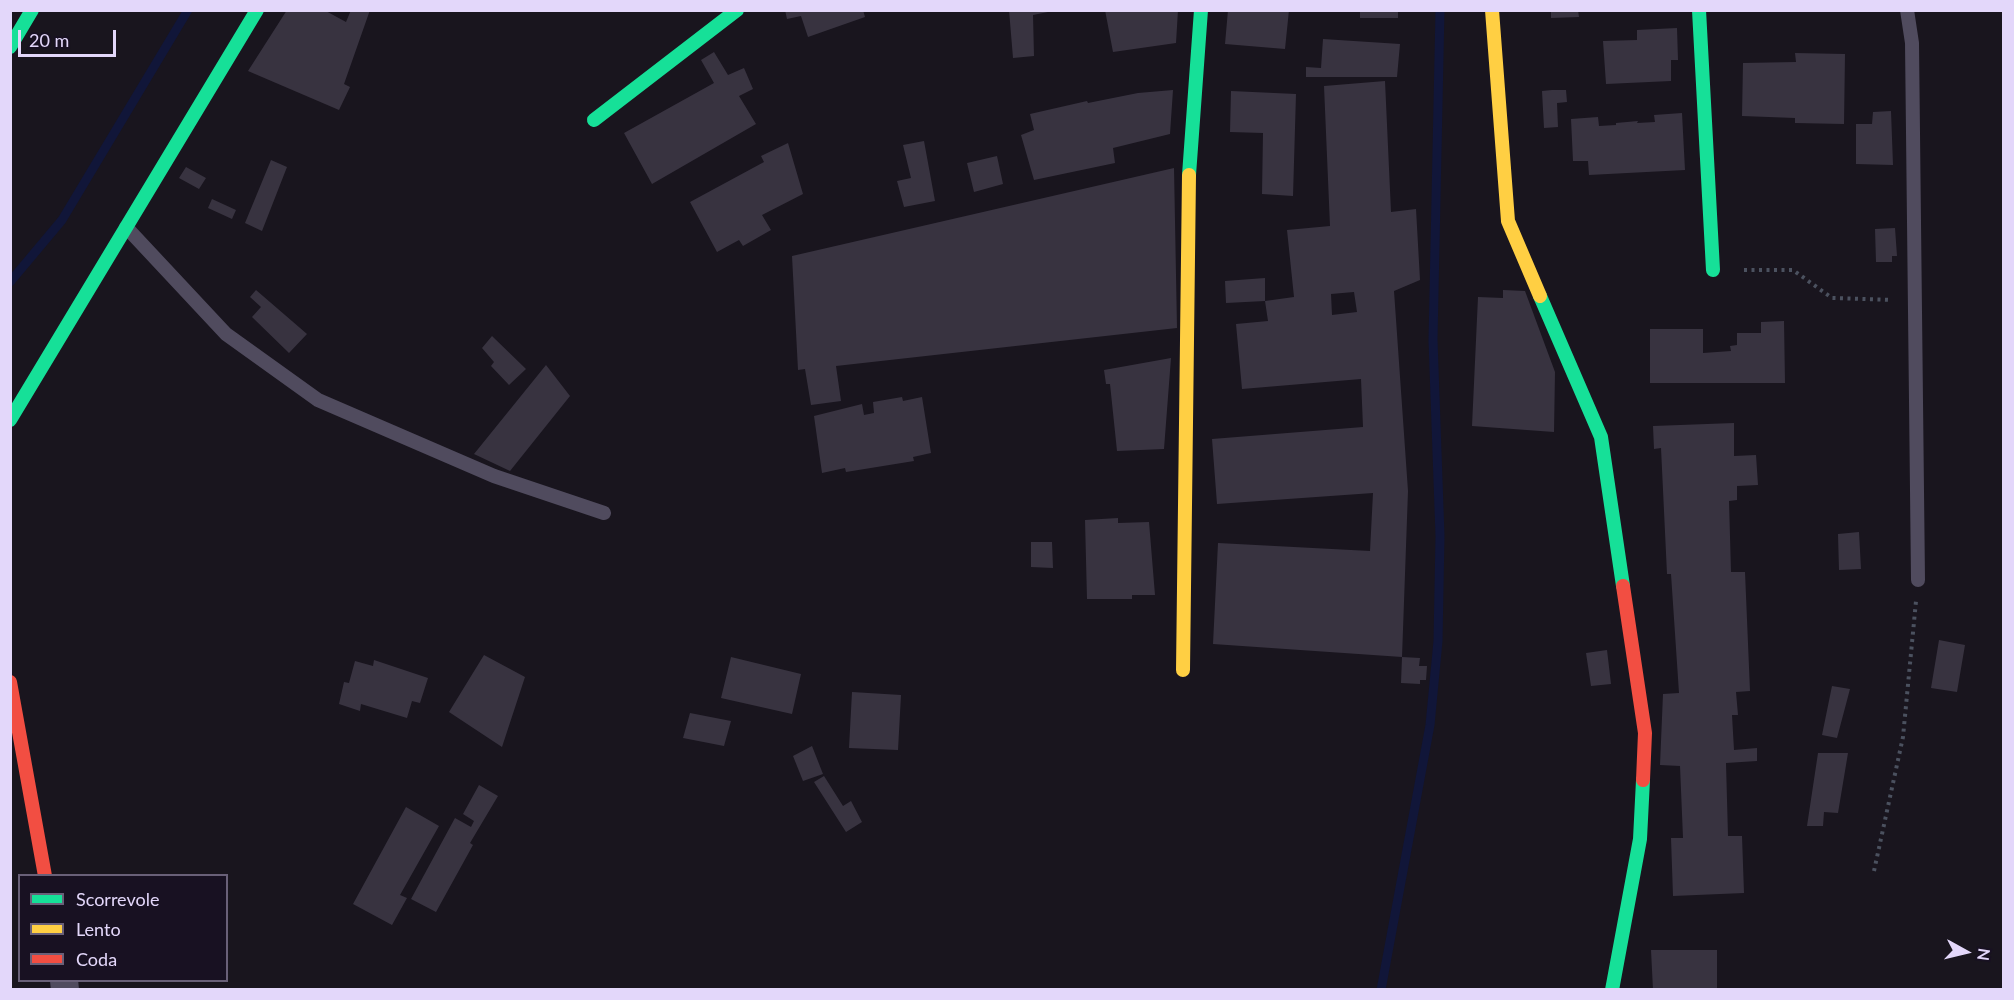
<!DOCTYPE html>
<style>
body{margin:0}
#map{position:relative;width:2014px;height:1000px;overflow:hidden;background:#19151e;font-family:Lato,sans-serif}
canvas{display:block}
.frame{position:absolute;inset:0;border:12px solid #e3d7fa;pointer-events:none}
.legend{position:absolute;left:18px;top:874px;width:210px;height:108px;box-sizing:border-box;background:#181122;border:2px solid #696078;margin:0;padding:8px 10px;list-style:none;font-size:18px;color:#e3d7fa}
.legend li{display:flex;align-items:center;gap:12px;height:30px}
.legend b{width:30px;border:2px solid #696078}
.north{position:absolute;left:1936px;top:922px;width:60px;height:60px;-webkit-text-stroke:4px #181122;paint-order:stroke;rotate:98deg;font-size:16px;font-weight:700;line-height:24px;text-align:center;color:#e3d7fa}
.north::after{content:'';display:block;margin:auto;width:21px;height:27px;background:#e3d7fa;clip-path:polygon(50% 0,100% 100%,50% 72%,0 100%)}
.scale{position:absolute;left:18px;top:30px;width:98px;height:27px;box-sizing:border-box;border:3px solid #e3d7fa;border-top:0;padding-left:8px;font-size:18px;line-height:21px;white-space:nowrap;color:#e3d7fa;-webkit-text-stroke:4px #181122;paint-order:stroke}
</style>
<div id="map">
<canvas width="2014" height="1000"></canvas>
<div class="frame"></div>
<ul class="legend">
<li><b style="height:8px;background:#16e098"></b>Scorrevole</li>
<li><b style="height:8px;background:#ffcf43"></b>Lento</li>
<li><b style="height:8px;background:#f24e42"></b>Coda</li>
</ul>
<div class="north">N</div>
<div class="scale">20 m</div>
</div>
<script>
const c = document.querySelector('canvas').getContext('2d');
c.lineJoin = 'round';
function trace(path, color, width, dash) { c.strokeStyle = color; c.lineWidth = width; c.lineCap = dash ? 'butt' : 'round'; c.setLineDash(dash || []); c.stroke(path); }
function fill(path, color) { c.fillStyle = color; c.fill(path, 'evenodd'); }
trace(new Path2D(`
 M10,282L62,220L188,10
 M1381,990L1430,725L1438,641L1440,536L1433,340L1440,10`), '#111639', 9);
fill(new Path2D(`
 M287,10H324L346,22L351,10H370L344,84L350,87L339,110L248,71Z
 M785,10H863L865,17L808,37L801,16L787,19Z
 M1009,10H1058L1033,15L1034,56L1013,58Z
 M1105,10H1178L1176,43L1113,52Z
 M1228,10H1289L1285,49L1225,44Z
 M1360,10H1398V18H1360Z
 M1551,10H1578L1579,17L1551,18Z
 M1677,28L1678,60H1671V81L1606,84L1603,41L1637,40V30Z
 M1323,39L1400,44L1397,77H1306V67L1321,68Z
 M714,52L728,75L744,68L753,89L739,96L756,124L652,184L624,133L714,83L701,60Z
 M1795,53L1845,54L1844,124L1795,123V118L1742,116L1743,63L1796,62Z
 M1385,81L1391,212L1416,209L1420,280L1394,291L1408,491L1402,657L1420,658L1419,666H1427L1426,680H1420V684L1401,683L1402,657L1213,644L1218,543L1370,551L1373,493L1217,504L1212,439L1363,427L1361,379L1242,389L1236,324L1268,321L1265,301L1294,297L1287,230L1330,226L1324,86ZM1354,292L1357,312L1332,315L1331,294Z
 M1173,90L1170,134L1113,148L1115,163L1034,180L1021,135L1034,130L1030,114L1087,101L1088,103L1138,93Z
 M1552,90H1566L1567,102L1557,103L1558,127L1544,128L1542,91Z
 M1231,91L1296,94L1293,196L1262,194L1263,133L1230,132Z
 M1891,111L1893,165L1856,164V124H1872L1873,112Z
 M1682,113L1685,170L1589,175L1588,161H1573L1571,119L1598,117L1599,126L1616,125V123L1638,121L1637,123L1655,122L1654,115Z
 M924,141L935,201L904,207L897,181L911,178L903,145Z
 M788,143L803,194L762,215L771,230L743,246L739,240L717,252L690,202L764,162L761,156Z
 M997,156L1003,184L974,192L967,163Z
 M271,160L287,167L262,231L245,223Z
 M186,167L206,178L199,189L179,178Z
 M1174,168L1177,328L836,366L841,401L811,405L805,369L798,370L792,256Z
 M212,199L236,210L232,219L208,208Z
 M1895,228L1897,256H1892V262H1876L1875,229Z
 M1265,278V301L1226,303L1225,281Z
 M256,290L307,334L289,353L252,317L261,307L250,297Z
 M1503,290L1525,291L1555,372L1554,432L1472,426L1478,297L1503,298Z
 M1784,321L1785,383H1650V329H1703V353L1731,351L1730,346L1737,345V333H1761V322Z
 M492,336L526,369L509,385L491,366L494,362L482,348Z
 M1171,358L1164,449L1117,451L1110,384H1106L1104,370Z
 M546,365L570,396L510,471L474,454Z
 M902,397L903,401L922,397L931,453L913,457L914,461L846,472L845,468L822,473L814,416L862,404L864,415L874,413L873,402Z
 M1734,423V456L1756,455L1758,485L1737,486V500L1729,501L1731,572H1745L1750,691L1736,692L1738,715H1732L1734,750L1757,748V761L1726,763L1728,836H1742L1744,893L1673,896L1671,838H1683L1680,766L1660,765L1663,694L1679,693L1671,574H1667L1661,448L1654,449L1653,426Z
 M1118,518V523L1149,522L1155,595H1132V599H1087L1085,520Z
 M1859,532L1861,569L1839,570L1838,534Z
 M1031,542H1052L1053,568L1031,567Z
 M1939,640L1965,645L1957,692L1931,688Z
 M1607,650L1611,684L1591,686L1586,653Z
 M484,655L525,677L502,747L449,712Z
 M731,657L801,674L792,714L721,698Z
 M374,660L428,678L420,703L412,701L407,718L361,704L360,711L339,704L344,682L349,683L355,661L373,666Z
 M1832,686L1850,689L1837,738L1822,735Z
 M852,692L901,695L898,750L849,748Z
 M690,713L731,721L724,746L683,738Z
 M812,746L823,774L803,781L793,756Z
 M1818,753H1848L1838,813L1824,812L1823,826H1807Z
 M824,776L843,806L851,801L862,822L846,832L814,782Z
 M479,785L498,796L470,843L473,845L436,912L411,899L455,818L471,827L474,821L463,814Z
 M406,807L439,826L400,895L407,898L392,925L353,904Z
 M1651,950H1717V990H1653Z`), '#383340');
trace(new Path2D(`
 M1744,270H1793L1832,298L1892,300
 M1874,871L1903,737L1916,601`), '#4b515f', 4, [3, 4.5]);
trace(new Path2D(`
 M1907,10L1912,43L1918,580
 M126,227L226,334L318,400L494,476L604,513`), '#504b5e', 14);
trace(new Path2D(`
 M64,980L65,990`), '#504b5e', 28);
trace(new Path2D(`
 M1699,10L1713,270
 M10,47L32,10
 M594,120L737,10
 M1189,175L1201,10
 M1540,296L1601,437L1623,586
 M10,420L257,10
 M1612,990L1640,839L1643,780`), '#16e098', 14);
trace(new Path2D(`
 M1492,10L1508,221L1540,296
 M1183,670L1189,175`), '#ffcf43', 14);
trace(new Path2D(`
 M1623,586L1645,733L1643,780
 M10,682L45,876`), '#f24e42', 14);
</script>
